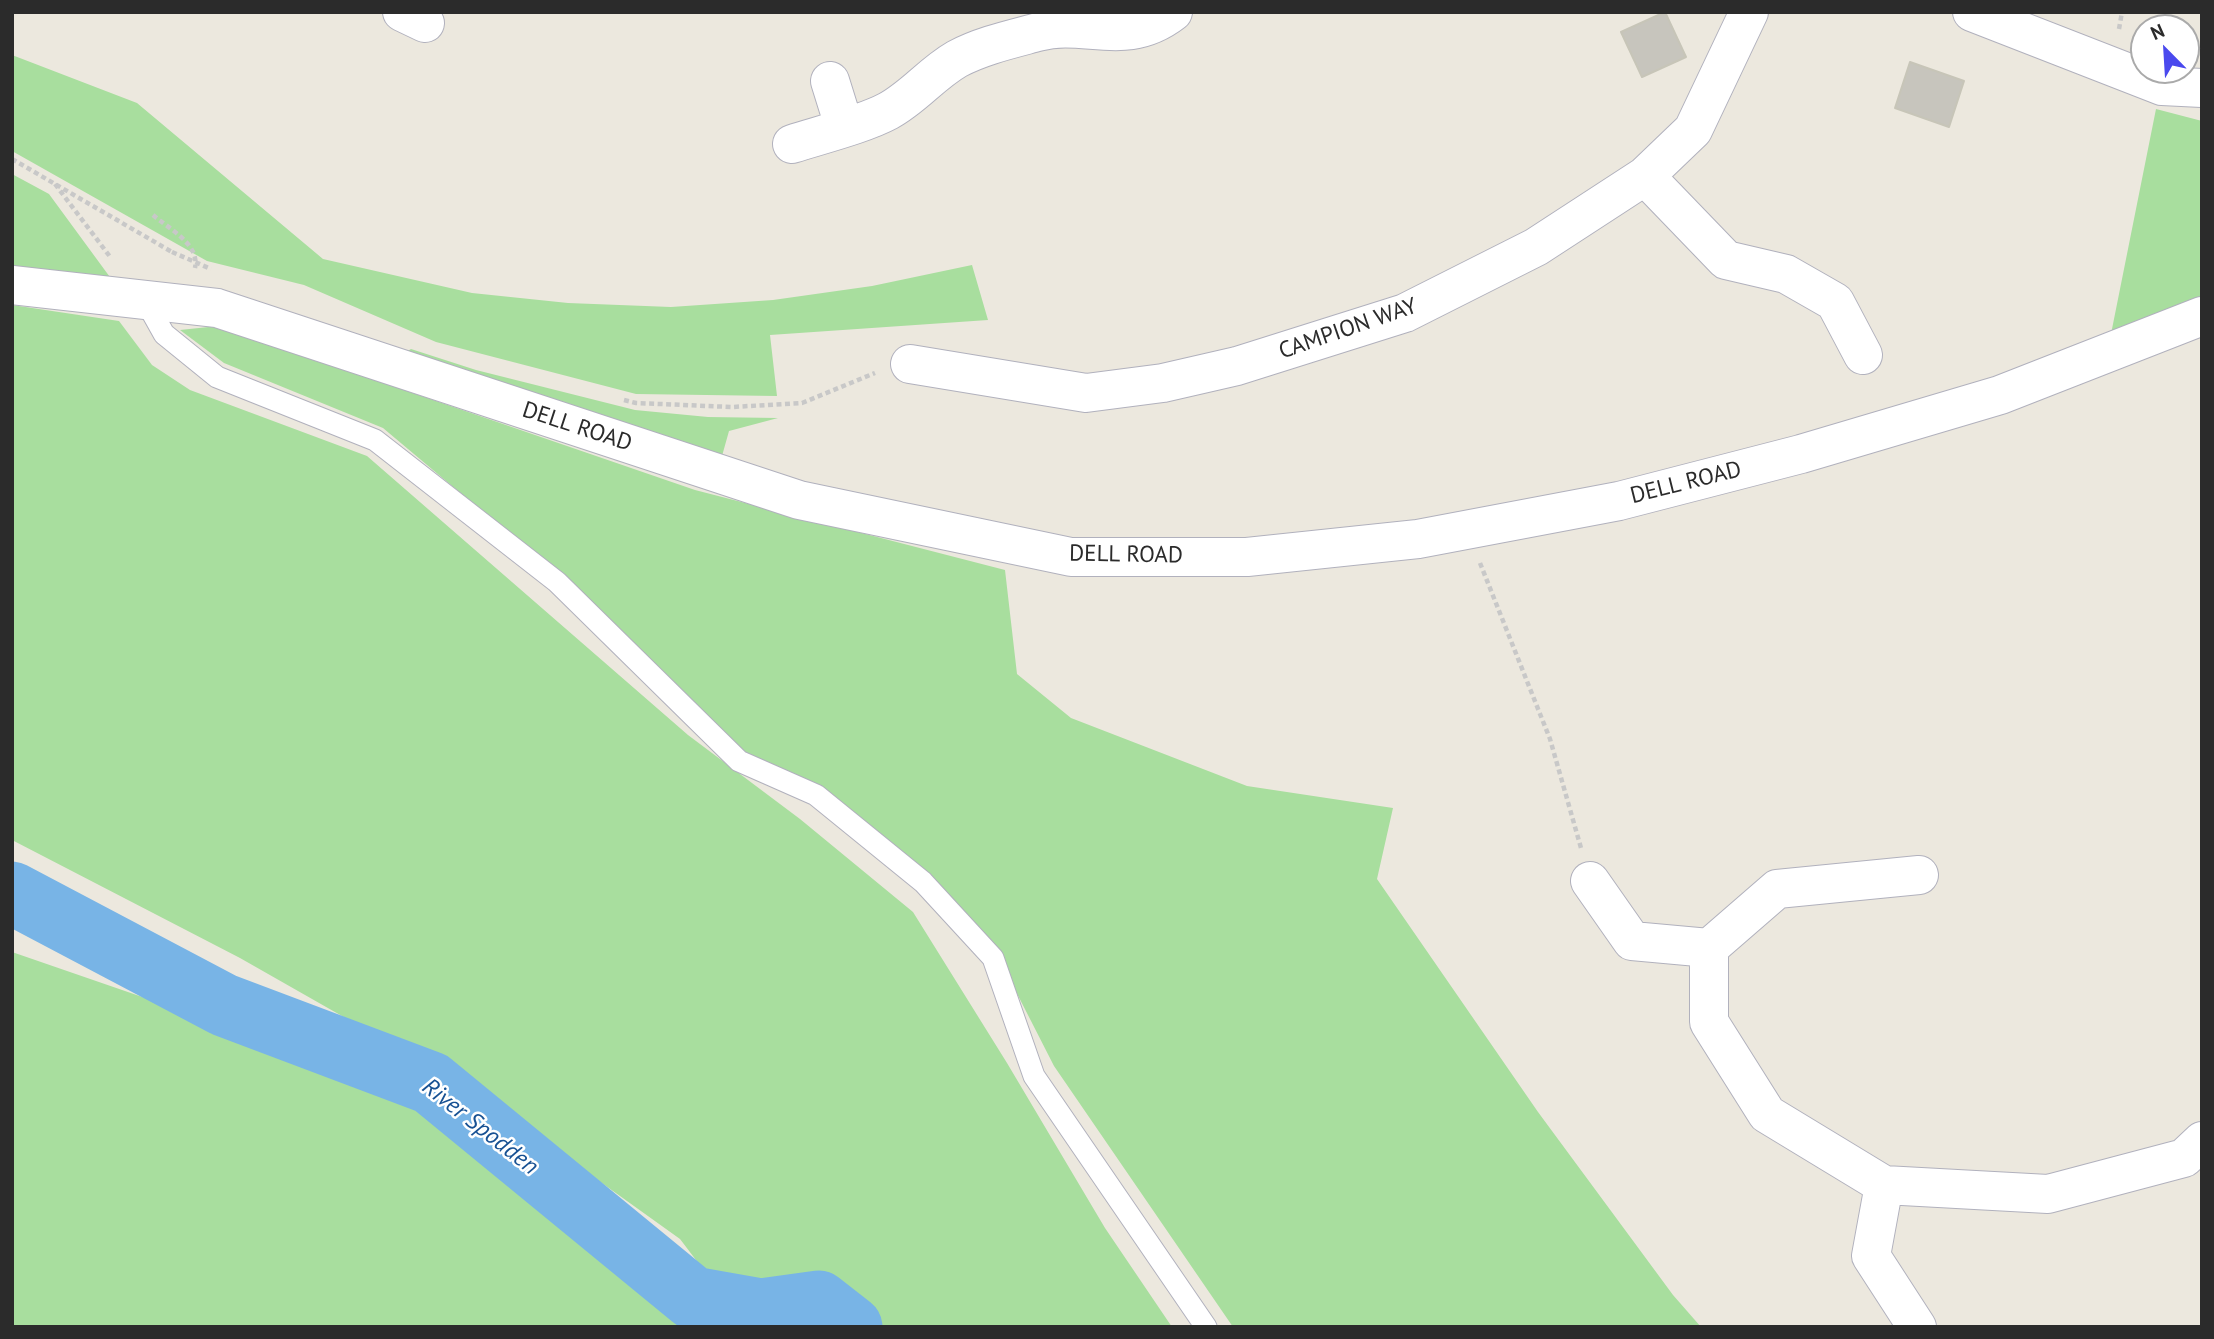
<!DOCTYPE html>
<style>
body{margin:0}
#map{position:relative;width:2214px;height:1339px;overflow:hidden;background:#ece8de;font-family:"PT Sans",sans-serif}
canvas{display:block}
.frame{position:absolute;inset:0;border:14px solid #2b2b2b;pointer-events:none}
.north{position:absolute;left:2130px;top:14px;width:70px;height:70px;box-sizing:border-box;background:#fff;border:2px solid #aaa;border-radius:50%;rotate:336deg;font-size:19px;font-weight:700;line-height:28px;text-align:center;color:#2b2b2b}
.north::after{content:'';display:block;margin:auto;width:24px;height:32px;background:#4a49ee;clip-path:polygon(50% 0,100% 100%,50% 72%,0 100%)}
</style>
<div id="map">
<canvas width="2214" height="1339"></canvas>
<div class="frame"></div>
<div class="north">N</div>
</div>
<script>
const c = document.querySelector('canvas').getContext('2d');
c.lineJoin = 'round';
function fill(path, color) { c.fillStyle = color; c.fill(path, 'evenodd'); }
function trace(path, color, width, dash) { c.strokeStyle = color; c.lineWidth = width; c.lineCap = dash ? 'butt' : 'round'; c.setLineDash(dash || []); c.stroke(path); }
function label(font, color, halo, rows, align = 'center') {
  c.font = font + ' "PT Sans",sans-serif'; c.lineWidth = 5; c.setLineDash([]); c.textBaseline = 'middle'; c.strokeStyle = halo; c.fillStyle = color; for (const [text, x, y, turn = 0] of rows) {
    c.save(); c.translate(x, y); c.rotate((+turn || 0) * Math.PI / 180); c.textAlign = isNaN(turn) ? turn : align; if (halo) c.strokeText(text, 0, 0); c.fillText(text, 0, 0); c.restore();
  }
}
fill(new Path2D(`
 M12,55L137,103L323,259L472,293L568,303L671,307L773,300L872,286L972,265L988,320L770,335L777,396L636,394L436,342L304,285L207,261L12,151Z
 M2156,109L2202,121V301L2111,334Z
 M12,174L49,194L115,284L12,274Z
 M12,305L119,321L152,365L190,390L367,456L688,735L800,819L913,912L1007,1063L1105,1228L1172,1327H884L812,1272L715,1285L680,1239L472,1090L240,958L12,840Z
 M218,326L695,490L1005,570L1017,674L1071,718L1247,786L1393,808L1377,879L1538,1112L1673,1295L1701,1327H1233L1054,1066L1005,970L919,868L737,748L558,575L383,428L224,363L180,330Z
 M411,349L476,370L635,410L708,417L778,418L729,431L722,456L401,355Z
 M12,952L209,1020L429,1102L684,1314L812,1327H12Z`), '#a8de9e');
trace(new Path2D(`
 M12,893L224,1005L431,1083L693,1298L761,1310L819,1302L851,1327`), '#78b4e6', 63);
const building = new Path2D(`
 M1665,12L1686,57L1642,77L1621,32Z
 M1910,62L1964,81L1949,127L1895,108Z`);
fill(building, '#c7c5bd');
trace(building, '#c7c5b8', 2);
const service = new Path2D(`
 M145,300L164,334L217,377L375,440L557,582L739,761L816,795L923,882L993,958L1034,1076L1206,1327`);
const minor = new Path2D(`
 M402,12L425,23
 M830,81L844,126
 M792,144C820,135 864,124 888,111C914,97 931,74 957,59C981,46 1012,39 1038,32C1085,19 1125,49 1173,12
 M1645,176L1726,260L1786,274L1835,302L1863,355
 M12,285L217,308L799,500L1071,557H1247L1418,539L1619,501L1801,454L2000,395L2202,316
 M910,364L1086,393L1163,383L1237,366L1405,313L1536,247L1645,176L1693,130L1749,12
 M1590,881L1632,941L1709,948
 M1709,948V1022L1767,1114L1884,1185L2048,1194L2184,1158L2202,1141
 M1709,948L1777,889L1919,875
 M1884,1185L1871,1256L1917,1327`);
const secondary = new Path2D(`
 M1972,12L2162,86L2202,88`);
trace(service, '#b1b1bd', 23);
trace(minor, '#b1b1bd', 40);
trace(secondary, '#b1b1bd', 40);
trace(new Path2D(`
 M2119,29L2122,12
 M12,159L172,252
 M55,184L111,258
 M153,215C169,229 200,244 195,268
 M624,400L636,403L732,407L802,403L875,373
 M1480,563L1550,739L1581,848`), '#c8c8c8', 4.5, [5, 3.5]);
trace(service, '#fff', 21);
trace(minor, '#fff', 38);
trace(secondary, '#fff', 38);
trace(new Path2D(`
 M172,252L211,269`), '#c8c8c8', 4.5, [5, 3.5]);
label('23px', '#2b2b2b', '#fff', [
 ["CAMPION WAY",1348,329,-19],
 ["DELL ROAD",577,427,18],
 ["DELL ROAD",1686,483,-14],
 ["DELL ROAD",1126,555,1]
]);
label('italic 24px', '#175193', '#fff', [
 ["River Spodden",480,1127,38]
]);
</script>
